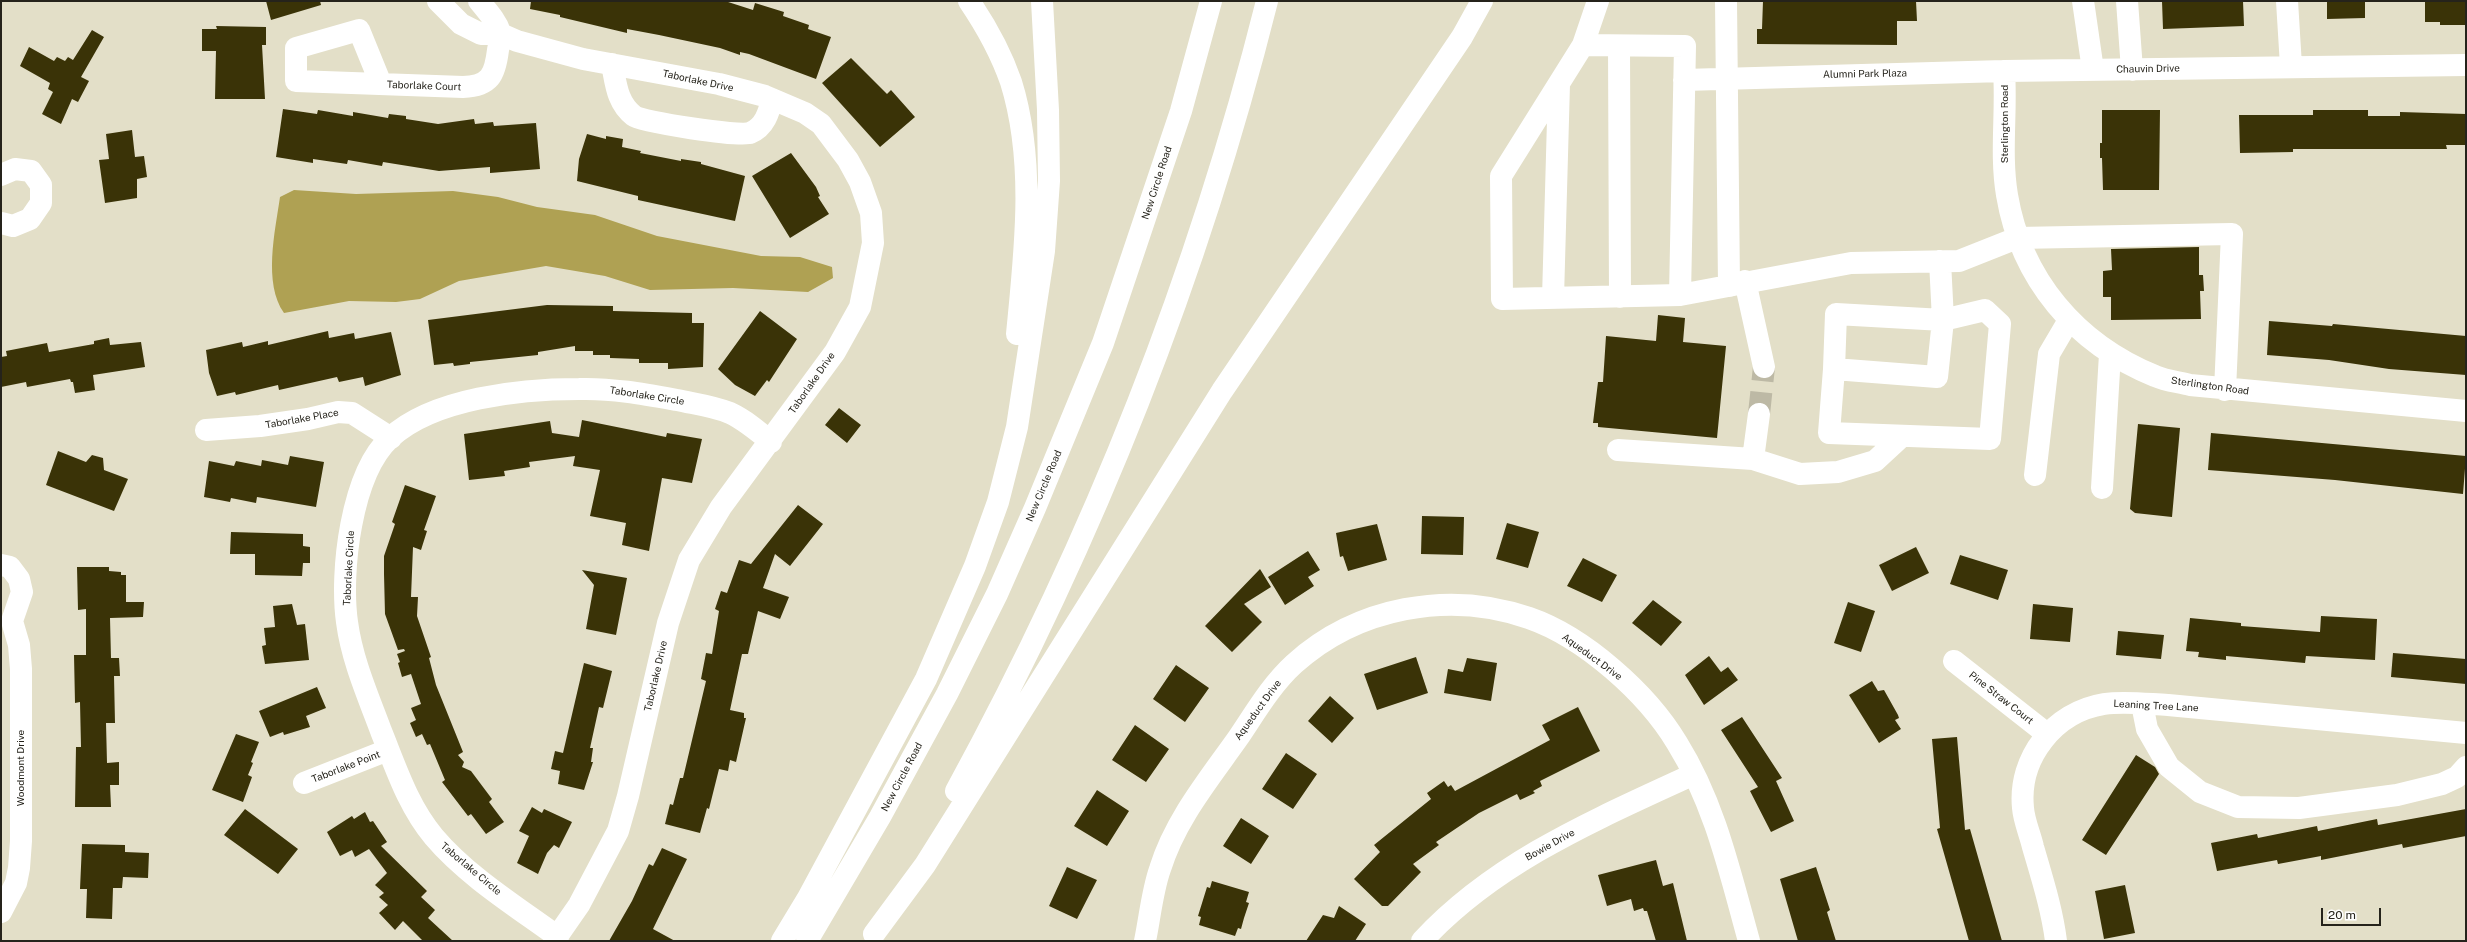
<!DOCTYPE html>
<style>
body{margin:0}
#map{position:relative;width:2467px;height:942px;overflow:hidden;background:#e3dfc8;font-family:"Public Sans",sans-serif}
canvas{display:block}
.frame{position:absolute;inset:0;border:2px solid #25231b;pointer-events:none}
.scale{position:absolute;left:2321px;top:908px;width:60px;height:18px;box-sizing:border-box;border:2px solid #25231b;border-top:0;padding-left:5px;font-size:12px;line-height:14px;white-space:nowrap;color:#25231b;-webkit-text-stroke:3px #fff;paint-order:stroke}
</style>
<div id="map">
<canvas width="2467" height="942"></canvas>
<div class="frame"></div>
<div class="scale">20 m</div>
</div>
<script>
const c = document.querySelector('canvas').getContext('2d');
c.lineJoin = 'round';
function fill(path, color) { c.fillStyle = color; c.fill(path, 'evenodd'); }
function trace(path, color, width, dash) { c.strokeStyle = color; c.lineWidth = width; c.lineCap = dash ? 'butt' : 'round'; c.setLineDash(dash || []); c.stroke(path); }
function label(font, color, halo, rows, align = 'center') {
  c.font = font + ' "Public Sans",sans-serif'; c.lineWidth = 4; c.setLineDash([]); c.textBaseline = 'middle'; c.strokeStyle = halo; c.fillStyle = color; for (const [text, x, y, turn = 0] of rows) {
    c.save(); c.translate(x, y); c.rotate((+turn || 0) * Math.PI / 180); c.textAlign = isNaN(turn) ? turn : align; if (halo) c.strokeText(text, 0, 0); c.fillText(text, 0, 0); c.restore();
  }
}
fill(new Path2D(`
 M294,190L356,194L453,191L498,197L537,207L595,215L657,236L761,256L800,257L832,267L833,278L808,292L733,288L650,290L605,276L546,266L459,281L420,299L396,302L349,301L284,313C263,283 275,232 280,197Z`), '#afa153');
fill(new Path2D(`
 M266,1H320L321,5L271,20Z
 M531,1H725L753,10L755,3L784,12L783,16L809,25L808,29L831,37L816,79L749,54L740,52V55L720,48L659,35L627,29V33L560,17V15L530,9Z
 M1763,1H1916L1917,21H1897V45L1757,44V29H1762Z
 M2162,1H2243L2244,26L2163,29Z
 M2327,1H2365V18L2327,19Z
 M2425,1H2466V25H2440V22H2425Z
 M216,26L266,27V45H262L265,99H215L216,51H202V29H217Z
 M92,30L104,37L81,77L89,81L78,102L72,99L61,124L42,114L53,92L48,89L50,83L20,66L29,47L54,61L57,57L65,61L68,57L73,60Z
 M851,58L887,94L891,90L915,117L880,147L822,83Z
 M283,109L317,114L318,110L353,116V112L388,118L389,114L406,116V119L438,124L474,119L475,124L493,122L494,126L536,123L540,169L490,173V167L439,171L383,162L382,166L348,160L347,164L313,159V163L276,157Z
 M2102,110H2160L2159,190H2103L2102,158H2100V143H2102Z
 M2313,110H2368V116H2400V112L2466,114V145H2446L2447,149H2293V152L2240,153L2239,115H2313Z
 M132,130L135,157L144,156L147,177L137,179V198L105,203L99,160L109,159L106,134Z
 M587,134L606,139V136L623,139L622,147L641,151L640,153L681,161V159L701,162V164L745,176L735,221L638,200V196L577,181L579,159Z
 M791,153L816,187L820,196L818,197L829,214L790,238L752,176Z
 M2199,247V275H2203L2204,291H2200L2201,319L2111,320V297H2103V271L2112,270L2111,249Z
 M547,305L613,306V311L692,313V323H704L703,367L668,369V363H639V359L610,358V355H593V351H575V346L538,352V355L470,362V364L454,366L453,363L434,365L428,320Z
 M760,311L797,339L769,382L767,380L755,396L735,385L718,369Z
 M1658,315L1685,318L1683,342L1726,346L1717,438L1598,427V423H1593L1598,382H1603L1606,336L1656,341Z
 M2269,321L2332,326L2333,324L2466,336V375L2389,369L2329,360L2267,355Z
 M328,331L329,338L354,333L355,339L391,332L401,375L365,386L363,377L339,382L337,377L279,390L278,385L236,395L235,392L217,396L209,373L206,350L242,342L243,347L268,341V345Z
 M109,338L110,345L141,342L145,367L93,375L95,390L75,393L73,382H71L70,379L27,387L26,382L1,387V357L7,356L6,351L47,343L49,352L94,344V341Z
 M839,408L861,425L847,443L825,425Z
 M582,420L666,437L667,433L702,439L692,483L662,478L649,551L622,545L626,523L590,516L600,470L573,466L575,456L529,462L530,467L504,471L505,476L469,480L464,434L550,421L552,433L579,437Z
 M2138,424L2180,428L2172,517L2135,513L2130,509Z
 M2211,433L2466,456L2463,494L2335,480L2208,470Z
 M58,451L86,462L92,455L103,458L104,470L128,479L114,511L46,485Z
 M290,456L324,462L316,507L257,497L256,503L231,498L230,502L204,497L209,461L234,466L236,461L261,466L262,460L288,465Z
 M405,485L436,496L424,530L427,531L421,550L413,547L411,597H418L417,616L431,657L429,658L436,685L463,752L458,755L464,762L462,767L471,771L492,799L489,802L504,822L486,834L471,814L468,816L442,782L445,780L430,744L427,745L422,734L416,737L410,723L416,720L411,708L421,704L411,674L402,677L398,663L400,662L397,654L405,651L404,649L398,650L385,614L384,574V556L395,524L392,522Z
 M798,505L823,524L790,566L775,554L763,588L789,597L780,619L758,611L748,654H742L730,710L744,713V718H746L736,762L730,760L728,771L719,769L709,809L707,808L700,833L665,824L670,804L673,805L680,778H683L706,681L701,679L706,653L712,654L719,611L715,609L721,591L727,593L739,560L751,564Z
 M1422,516L1464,517L1463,555L1421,554Z
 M1507,523L1539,532L1528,568L1496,559Z
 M1377,524L1387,560L1348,571L1343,556L1340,557L1336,533Z
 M231,532L303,534V546L310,547V563H303L302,576L255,575V554H230Z
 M1916,547L1929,573L1892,591L1879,565Z
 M1308,551L1320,570L1308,577L1314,586L1285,605L1268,577Z
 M1960,555L2008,570L1998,600L1950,584Z
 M1583,558L1617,575L1602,602L1567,586Z
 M77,567H109V571L121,572V575H126V602H144L143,617L110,618L111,658H119L120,676H114L115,723H106L107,763L119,762V785H110L111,807H75L76,747H81L80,702L75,703L74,655H86V609L78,610Z
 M1260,569L1271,587L1244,604L1262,622L1232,652L1205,626Z
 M582,570L627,578L616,635L586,629L594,585Z
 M1653,600L1682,622L1661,646L1632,623Z
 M1848,602L1875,611L1861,652L1834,643Z
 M292,604L297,625L305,624L309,660L265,664L262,646L266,645L264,628L275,627L273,606Z
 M2033,604L2073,608L2070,642L2030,639Z
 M2321,616L2377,619L2375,660L2306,656L2305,663L2226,656V660L2198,657L2199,652L2186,651L2190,618L2241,623V626L2320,632Z
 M2118,631L2164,635L2161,659L2116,655Z
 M2393,653L2466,659V684L2391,677Z
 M1709,656L1721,672L1728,667L1738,680L1704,705L1685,675Z
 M1416,657L1428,693L1377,710L1364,674Z
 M1467,658L1497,663L1491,701L1444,693L1448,669L1463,672Z
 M584,663L612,671L603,708L599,707L590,748H593L591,762H593L584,790L558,784L560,771L551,769L555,751L563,753Z
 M1176,665L1209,688L1185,722L1153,699Z
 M1872,681L1878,691L1884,690L1898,715L1899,718L1895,720L1901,729L1879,743L1849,695Z
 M317,687L326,708L306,716L310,727L284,735L283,732L270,737L259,711Z
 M1330,696L1354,718L1332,743L1308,721Z
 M1578,707L1600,751L1540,781L1542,786L1533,791L1535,793L1520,800L1517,794L1479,813L1436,842L1439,845L1413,864L1421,872L1388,906H1382L1354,879L1380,852L1374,845L1431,799L1427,793L1444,781L1448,787L1451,785L1455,791L1550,740L1542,725Z
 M1742,717L1782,778L1776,781L1794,821L1771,832L1750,791L1758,787L1721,730Z
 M1135,725L1169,749L1146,782L1112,760Z
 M236,734L259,742L251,762L253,763L248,775L252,777L243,802L212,790Z
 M1957,737L1965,830L1970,829L2002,941H1969L1937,829L1940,828L1932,739Z
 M1286,753L1317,774L1293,809L1262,789Z
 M2136,755L2155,767L2159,774L2106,855L2082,840Z
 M1097,790L1129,811L1107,846L1074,826Z
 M532,807L542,813L544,809L572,822L559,848L554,845L547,853L538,874L517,863L529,836L519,831Z
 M245,809L298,849L278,874L224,835Z
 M2466,809V836L2403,848L2402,844L2321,860V856L2278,864L2277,860L2217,871L2211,843L2257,834L2258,838L2317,826L2318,831L2377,819L2378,825Z
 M365,812L370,822L373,821L387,842L381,846L427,891L421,897L435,910L428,918L453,941H423L403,921L395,930L379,913L388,905L379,897L384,893L375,885L387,873L369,849L355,857L352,850L340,856L327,832L352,816L354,819Z
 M1241,818L1269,836L1251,864L1223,846Z
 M82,844L125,845V852L149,853L148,878L123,877L122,888H113L112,919L86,918L87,889H80Z
 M662,848L687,859L653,929L675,941H609L632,901L649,864L653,866Z
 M1656,860L1663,886L1673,883L1687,941H1656L1647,911H1644L1643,908L1634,911L1631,899L1607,906L1598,875Z
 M1067,867L1097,880L1077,919L1049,906Z
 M1816,867L1830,910L1827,912L1836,941H1798L1780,879Z
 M1212,881L1249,892L1246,902L1249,903L1244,918L1241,929L1238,928L1235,936L1199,925L1201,917L1198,916L1207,887L1210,888Z
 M2125,885L2135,933L2104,939L2095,891Z
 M1339,906L1366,924L1355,941H1306L1323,915L1334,918Z`), '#3a3307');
trace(new Path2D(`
 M1759,414L1764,367`), '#bdb9a5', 22, [22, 11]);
trace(new Path2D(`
 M438,1L461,24L481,34H501L517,41L583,59L719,84L765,96L805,113L821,124L848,160L860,182L871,213L873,243L860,307L835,352L721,507L689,560L668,623L628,796L618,831L579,905L554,941
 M1598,1L1583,45L1501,176L1502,299L1680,295L1851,263L1959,261L2017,238L2232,234L2225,390
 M1726,1L1729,286
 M2083,1L2093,70
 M2127,1L2132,70
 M2287,1L2291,66
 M1583,45L1685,46L1680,295
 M1619,46L1620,297
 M612,64C616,84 617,103 634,116C641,122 741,137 750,133C765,127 769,112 772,99
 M2004,71C2007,112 2000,153 2007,195C2021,279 2076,344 2155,376C2166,381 2179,382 2190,385L2466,411
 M1684,80L2004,71L2466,65
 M381,84L359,30L296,48V81L463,87C490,86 495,75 498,50C499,45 501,37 500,32C496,20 487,11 479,1
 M1,175L15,169L31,171L41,185V203L30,219L13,226L1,223
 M1745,281L1764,367
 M1553,298L1559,84
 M1834,369L1836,314L1943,320L1985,310L2000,324L1990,439L1829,433L1834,369L1937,377L1943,320L1940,261
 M206,430L260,426L308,419L338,412L352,413L391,438
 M1618,450L1753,459L1800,474L1838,472L1875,461L1901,437
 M1753,459L1759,414
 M2035,475L2049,354L2069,320
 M2102,488L2110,354
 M1,565L10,567L19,579L22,592L12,621L19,645L21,669V841L19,868L16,883L1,912
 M1954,661L2047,734
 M2142,704L2147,729L2169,767L2200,792L2238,807L2299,808L2397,795L2442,784L2457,777L2466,767
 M304,783L388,750
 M558,937C517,907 467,876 434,837C408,806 396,768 381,731C368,696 352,660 347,622C340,572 351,474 390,438C433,398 521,389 579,389C612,388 644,394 677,400C695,404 713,406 730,413C745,420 758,431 771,442
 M1145,941C1150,917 1152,892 1160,869C1175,820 1209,779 1238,738C1255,713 1271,685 1294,664C1357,607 1449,590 1529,618C1584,637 1647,693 1677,743C1715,804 1730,873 1749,941
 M1422,941C1496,861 1597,819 1694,774
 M2056,941C2052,909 2042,878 2033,847C2030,834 2024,821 2023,808C2018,758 2054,712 2104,704C2125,701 2147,704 2168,705L2466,733`), '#fff', 22);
trace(new Path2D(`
 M969,1C986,26 1001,53 1011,82C1036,162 1025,252 1017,334
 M956,791C1092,542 1198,276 1267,1
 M874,934L925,865L1222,391L1462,37L1482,1
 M782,941L808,898L926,679L975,566L998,502L1017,427L1044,251L1049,181L1048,110L1042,1
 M807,941L880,817L947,694L997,594L1035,508L1103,343L1181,111L1211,1`), '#fff', 22);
label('10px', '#25231b', '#fff', [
 ["Chauvin Drive",2148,69,-1],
 ["Alumni Park Plaza",1865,74,-1],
 ["Taborlake Drive",698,81,12],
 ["Taborlake Court",424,86,2],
 ["Sterlington Road",2005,124,-90],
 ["New Circle Road",1157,183,-72],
 ["Taborlake Drive",812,383,-55],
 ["Sterlington Road",2210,386,8],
 ["Taborlake Circle",647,396,9],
 ["Taborlake Place",302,419,-10],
 ["New Circle Road",1044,486,-67],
 ["Taborlake Circle",349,568,-87],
 ["Aqueduct Drive",1592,657,36],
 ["Taborlake Drive",656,676,-77],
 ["Pine Straw Court",2001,698,38],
 ["Leaning Tree Lane",2156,706,3],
 ["Aqueduct Drive",1258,710,-54],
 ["Taborlake Point",346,767,-21],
 ["Woodmont Drive",21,768,-90],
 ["New Circle Road",902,777,-62],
 ["Bowie Drive",1550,845,-29],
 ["Taborlake Circle",471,869,40]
]);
</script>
